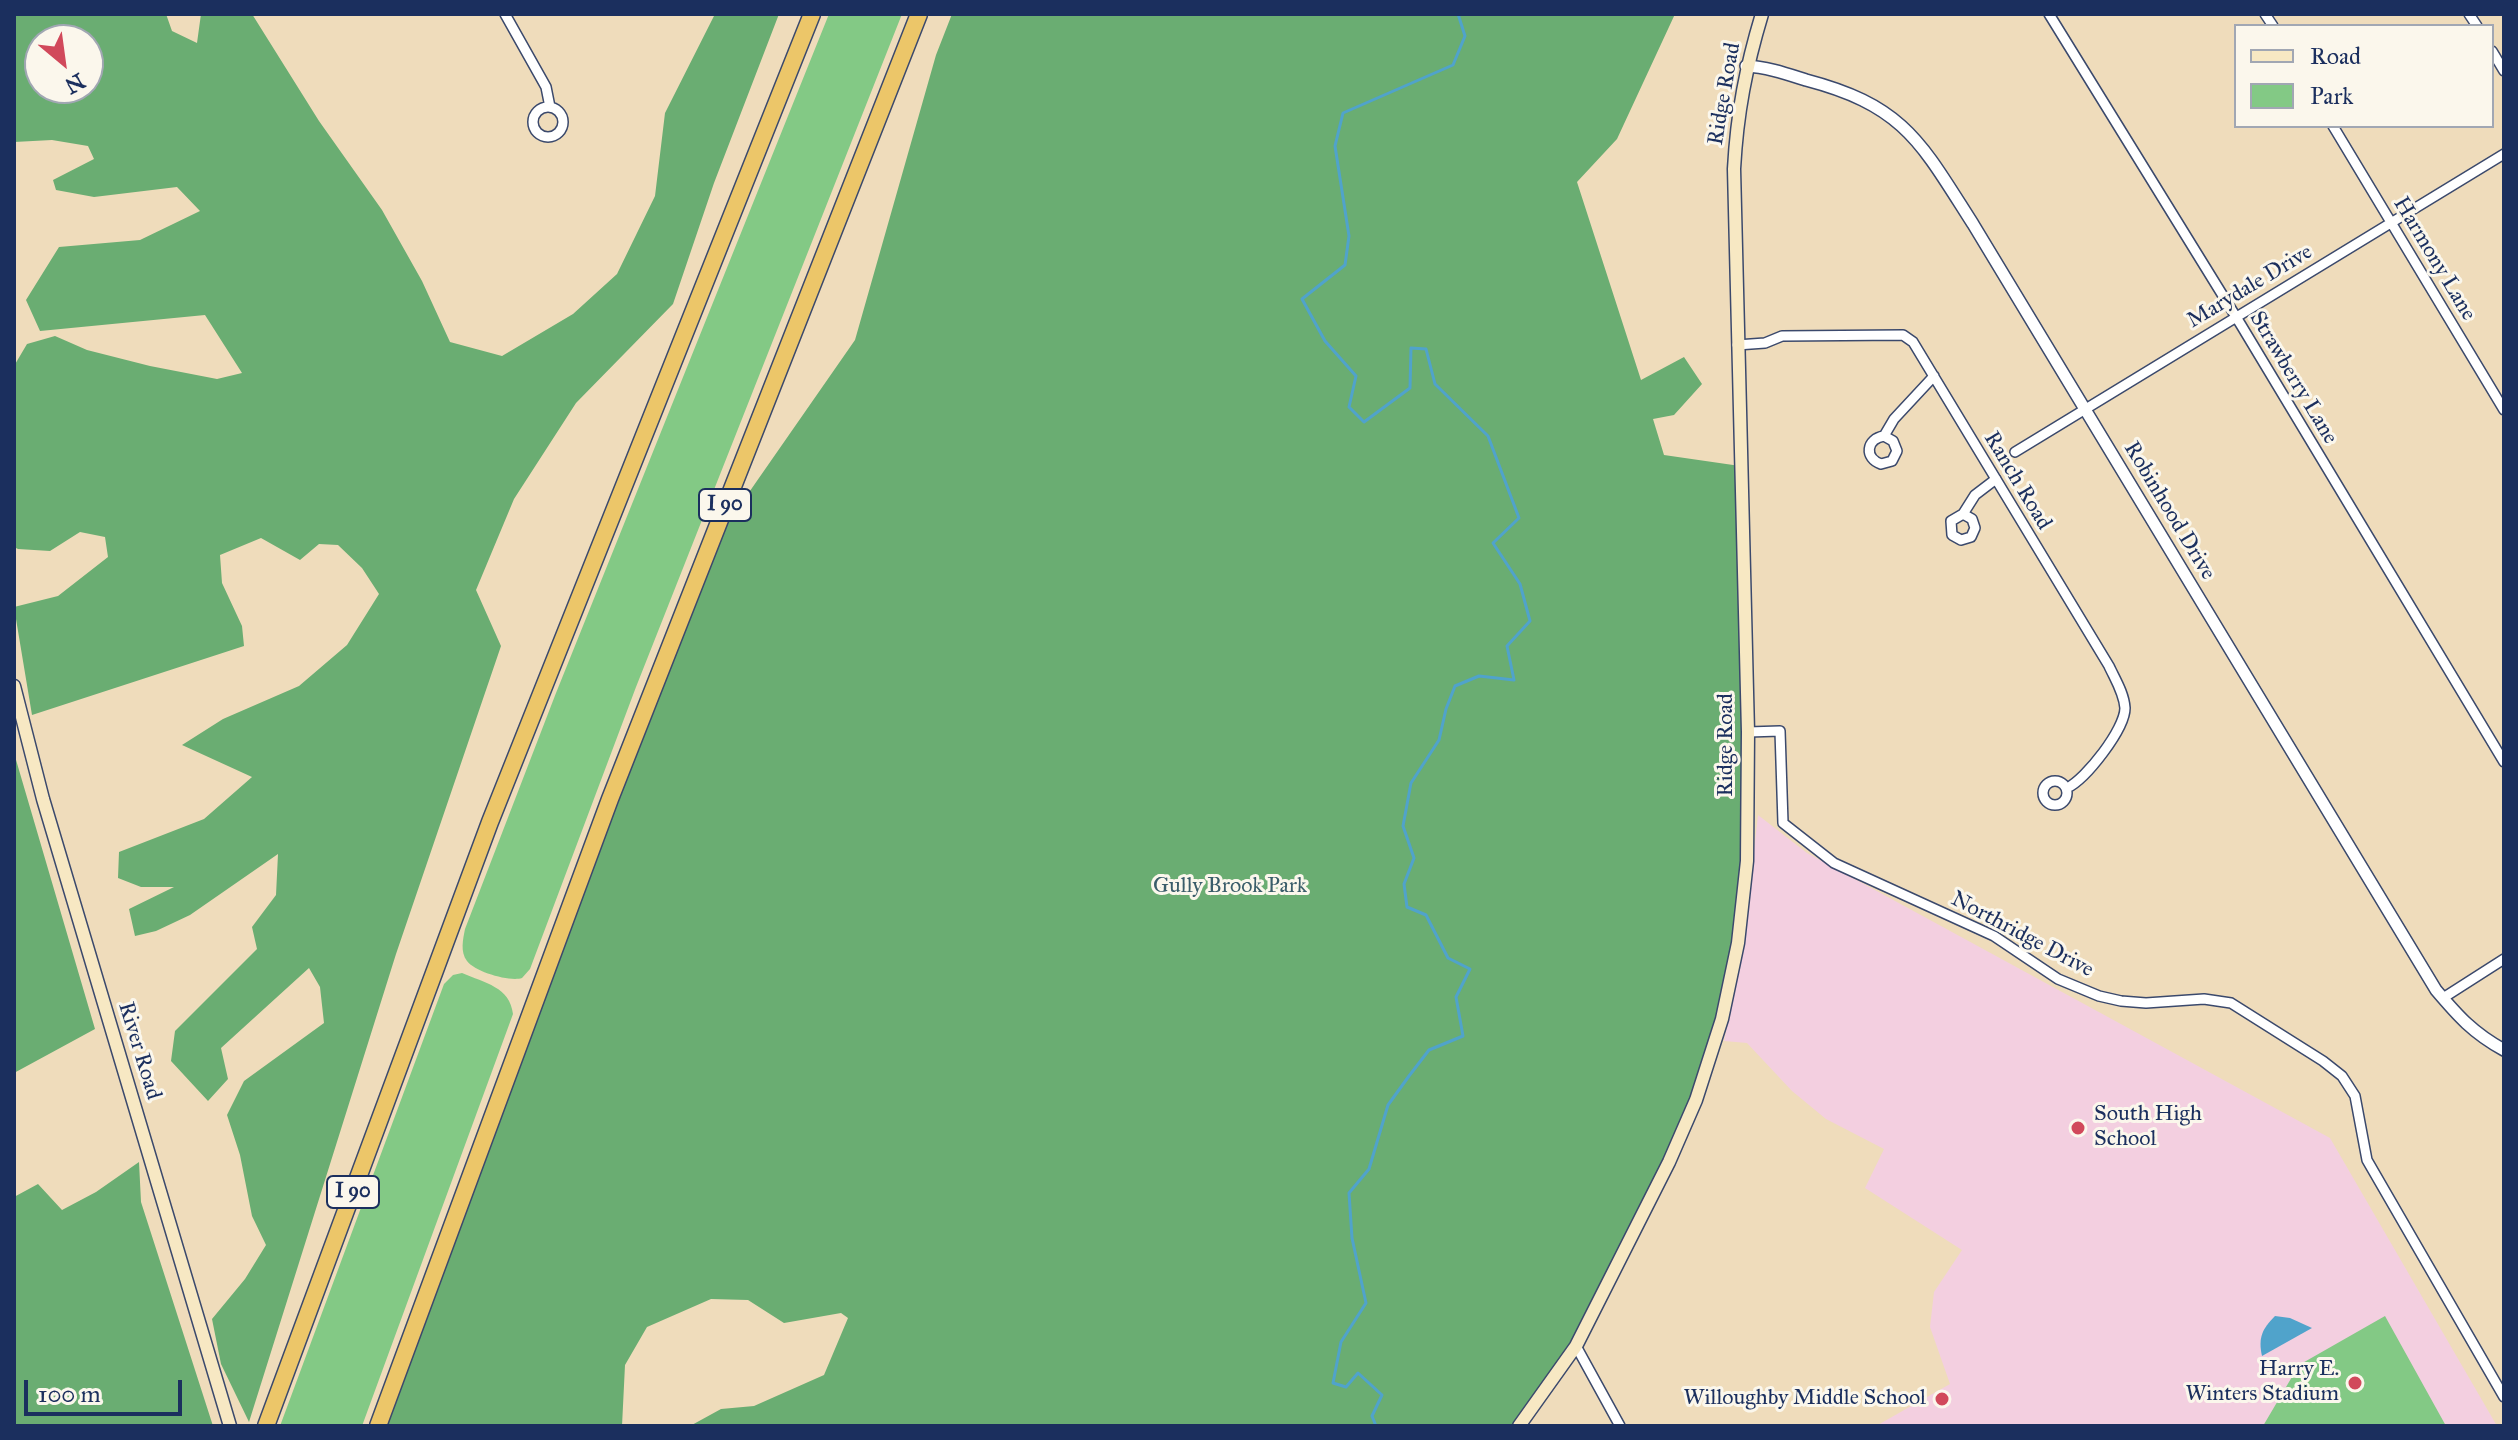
<!DOCTYPE html>
<style>
body{margin:0}
#map{position:relative;width:2518px;height:1440px;overflow:hidden;background:#efdcbb;font-family:"IM FELL Great Primer",serif}
canvas{display:block}
.frame{position:absolute;inset:0;border:16px solid #1b2f5e;pointer-events:none}
.legend{position:absolute;left:2234px;top:24px;width:260px;height:104px;box-sizing:border-box;background:#fbf7ec;border:2px solid #a1a7b3;margin:0;padding:10px 14px;list-style:none;font-size:24px;color:#1b2f5e}
.legend li{display:flex;align-items:center;gap:16px;height:40px}
.legend b{width:40px;border:2px solid #a1a7b3}
.north{position:absolute;left:24px;top:24px;width:80px;height:80px;box-sizing:border-box;background:#fbf7ec;border:2px solid #a1a7b3;border-radius:50%;rotate:151deg;font-size:22px;font-weight:700;line-height:32px;text-align:center;color:#1b2f5e}
.north::after{content:'';display:block;margin:auto;width:28px;height:36px;background:#d1495b;clip-path:polygon(50% 0,100% 100%,50% 72%,0 100%)}
.scale{position:absolute;left:24px;top:1380px;width:158px;height:36px;box-sizing:border-box;border:4px solid #1b2f5e;border-top:0;padding-left:10px;font-size:24px;line-height:28px;white-space:nowrap;color:#1b2f5e;-webkit-text-stroke:6px #fbf7ec;paint-order:stroke}
</style>
<div id="map">
<canvas width="2518" height="1440"></canvas>
<div class="frame"></div>
<ul class="legend">
<li><b style="height:10px;background:#f7e8c3"></b>Road</li>
<li><b style="height:22px;background:#83c985"></b>Park</li>
</ul>
<div class="north">N</div>
<div class="scale">100 m</div>
</div>
<script>
const c = document.querySelector('canvas').getContext('2d');
c.lineJoin = 'round';
function fill(path, color) { c.fillStyle = color; c.fill(path, 'evenodd'); }
function trace(path, color, width, dash) { c.strokeStyle = color; c.lineWidth = width; c.lineCap = dash ? 'butt' : 'round'; c.setLineDash(dash || []); c.stroke(path); }
function label(font, color, halo, rows, align = 'center') {
  c.font = font + ' "IM FELL Great Primer",serif'; c.lineWidth = 6; c.setLineDash([]); c.textBaseline = 'middle'; c.strokeStyle = halo; c.fillStyle = color; for (const [text, x, y, turn = 0] of rows) {
    c.save(); c.translate(x, y); c.rotate((+turn || 0) * Math.PI / 180); c.textAlign = isNaN(turn) ? turn : align; if (halo) c.strokeText(text, 0, 0); c.fillText(text, 0, 0); c.restore();
  }
}
fill(new Path2D(`
 M1758,815L1807,853L2330,1138L2497,1426H1876L1950,1384L1930,1327L1934,1292L1962,1250L1865,1188L1884,1149L1826,1119L1792,1091L1747,1043L1724,1041L1742,957Z`), '#f3cfe0');
fill(new Path2D(`
 M829,14H902L636,687L530,969L522,978C510,982 475,972 467,961C460,952 463,939 465,929L556,693Z
 M462,973C485,983 510,987 513,1014L362,1426H280L444,984L453,975Z
 M2385,1316L2446,1426H2263L2299,1365Z`), '#83c985');
fill(new Path2D(`
 M14,14H166L172,31L197,43L201,14H252L319,121L382,210L422,281L450,342L502,356L573,314L617,274L655,196L665,113L715,14H779L714,183L673,304L576,403L514,499L476,590L501,646L396,954L249,1422L221,1364L212,1319L245,1279L266,1245L252,1216L240,1155L227,1115L244,1081L324,1023L320,987L309,968L221,1048L228,1079L208,1101L171,1061L175,1031L257,949L252,927L276,895L278,854L190,915L156,931L135,936L129,909L174,887H141L118,878L119,852L204,819L252,777L182,745L223,719L299,686L347,645L379,594L362,568L338,545L319,544L300,560L261,538L220,555L222,583L242,626L244,646L32,715L14,607L58,596L108,557L105,537L80,532L50,551L18,549L14,547V366L27,344L55,336L87,350L150,366L217,379L242,373L205,315L40,331L26,300L59,247L140,240L200,211L177,187L94,197L56,190L53,180L94,159L88,146L52,140L14,142ZM40,40H88V88H40Z
 M952,14H1675L1617,139L1577,182L1641,380L1684,357L1702,384L1674,415L1653,419L1664,455L1740,466L1748,732L1738,943L1696,1100L1576,1346L1519,1426H690L721,1409L754,1406L824,1375L848,1318L841,1313L784,1323L748,1300L711,1299L647,1327L625,1365L622,1426H378L704,557L855,340L936,55Z
 M14,753L95,1029L14,1073Z
 M139,1162L141,1202L213,1426H14V1197L38,1184L62,1210L96,1192Z`), '#6aad72');
fill(new Path2D(`
 M2275,1316L2290,1318L2312,1328L2262,1356C2258,1338 2262,1329 2275,1316Z`), '#50a3cb');
trace(new Path2D(`
 M1376,1426L1372,1416L1382,1395L1358,1373L1346,1387L1333,1383L1341,1342L1366,1303L1352,1238L1349,1193L1369,1169L1388,1105L1409,1076L1429,1050L1463,1036L1456,997L1470,969L1448,958L1426,915L1407,907L1404,884L1414,858L1403,826L1411,783L1439,740L1446,709L1455,686L1479,676L1514,680L1507,646L1530,621L1520,584L1493,543L1519,518L1488,436L1435,384L1426,349L1411,348L1410,388L1364,422L1349,407L1356,376L1325,341L1302,299L1345,265L1349,236L1335,146L1343,113L1453,65L1465,36L1458,14`), '#50a3cb', 3);
const minor = new Path2D(`
 M505,14L546,87L550,107
 M2049,14L2241,325L2504,762
 M2265,14L2273,26
 M2469,14L2477,26
 M2492,51L2504,71
 M533 122a15 15 0 1 1 30 0a15 15 0 1 1-30 0Z
 M2333,126L2504,410
 M1737,345L1765,343L1782,336L1903,335L1913,342L2109,666C2115,679 2124,693 2125,708C2125,729 2086,779 2067,788
 M1884,436L1893,441L1897,451L1892,461L1881,464C1864,458 1866,439 1884,436L1894,419L1934,376
 M2015,452L2504,154
 M1963,514L1972,519L1975,528L1971,537L1961,540L1952,535L1951,521L1963,514L1975,495L1996,479
 M1748,732L1780,731L1783,823L1834,863L1994,936L2058,979L2099,996L2121,1001L2146,1003L2204,999L2231,1003L2323,1061L2342,1076L2355,1096L2367,1160L2504,1397
 M2043 793a12 12 0 1 1 24 0a12 12 0 1 1-24 0Z
 M2443,998L2504,959
 M1576,1346L1620,1426`);
const tertiary = new Path2D(`
 M1746,66C1767,67 1787,74 1806,80C1905,106 1921,143 1973,224L2436,990C2458,1016 2473,1033 2504,1050`);
const secondary = new Path2D(`
 M14,686L43,799L230,1426
 M1519,1426L1576,1346L1669,1162L1696,1100L1722,1019L1738,943L1747,861L1748,732L1734,169C1737,113 1746,67 1762,14`);
const motorway = new Path2D(`
 M266,1426L490,822L812,14
 M378,1426L610,799L919,14`);
trace(minor, '#3b496c', 12);
trace(tertiary, '#3b496c', 14);
trace(secondary, '#3b496c', 15);
trace(motorway, '#3b496c', 19);
trace(minor, '#fff', 9);
trace(tertiary, '#fff', 11);
trace(secondary, '#f7e8c3', 12);
trace(motorway, '#ecc669', 16);
for (const [x, y, r, color] of [
 [2078,1128,8,"#d1495b"],
 [2355,1383,8,"#d1495b"],
 [1942,1399,8,"#d1495b"]
]) { const dot = new Path2D(); dot.arc(x, y, r, 0, 2 * Math.PI); c.fillStyle = color; c.fill(dot); trace(dot, '#fbf7ec', 3); }
for (const [x, y, w] of [
 [725,505,52],
 [353,1192,52]
]) { const box = new Path2D(); box.roundRect(x - w / 2, y - 16, w, 32, 6); c.fillStyle = '#fbf7ec'; c.fill(box); trace(box, '#1b2f5e', 2); }
label('bold 20px', '#1b2f5e', null, [
 ["I 90",725,505],
 ["I 90",353,1192]
]);
label('22px', '#1b2f5e', '#fbf7ec', [
 ["Ridge Road",1725,94,-80],
 ["Harmony Lane",2434,259,59],
 ["Marydale Drive",2250,287,-31],
 ["Strawberry Lane",2293,378,59],
 ["Ranch Road",2017,481,59],
 ["Robinhood Drive",2169,511,59],
 ["Ridge Road",1727,745,-90],
 ["Northridge Drive",2022,935,28],
 ["River Road",139,1051,73]
]);
label('22px', '#3a5d6a', '#fbf7ec', [
 ["Gully Brook Park",1230,887]
]);
label('22px', '#1b2f5e', '#fbf7ec', [
 ["South High",2094,1115,"left"],
 ["School",2094,1140,"left"],
 ["Harry E.",2339,1370],
 ["Winters Stadium",2339,1395],
 ["Willoughby Middle School",1926,1399]
], 'right');
</script>
